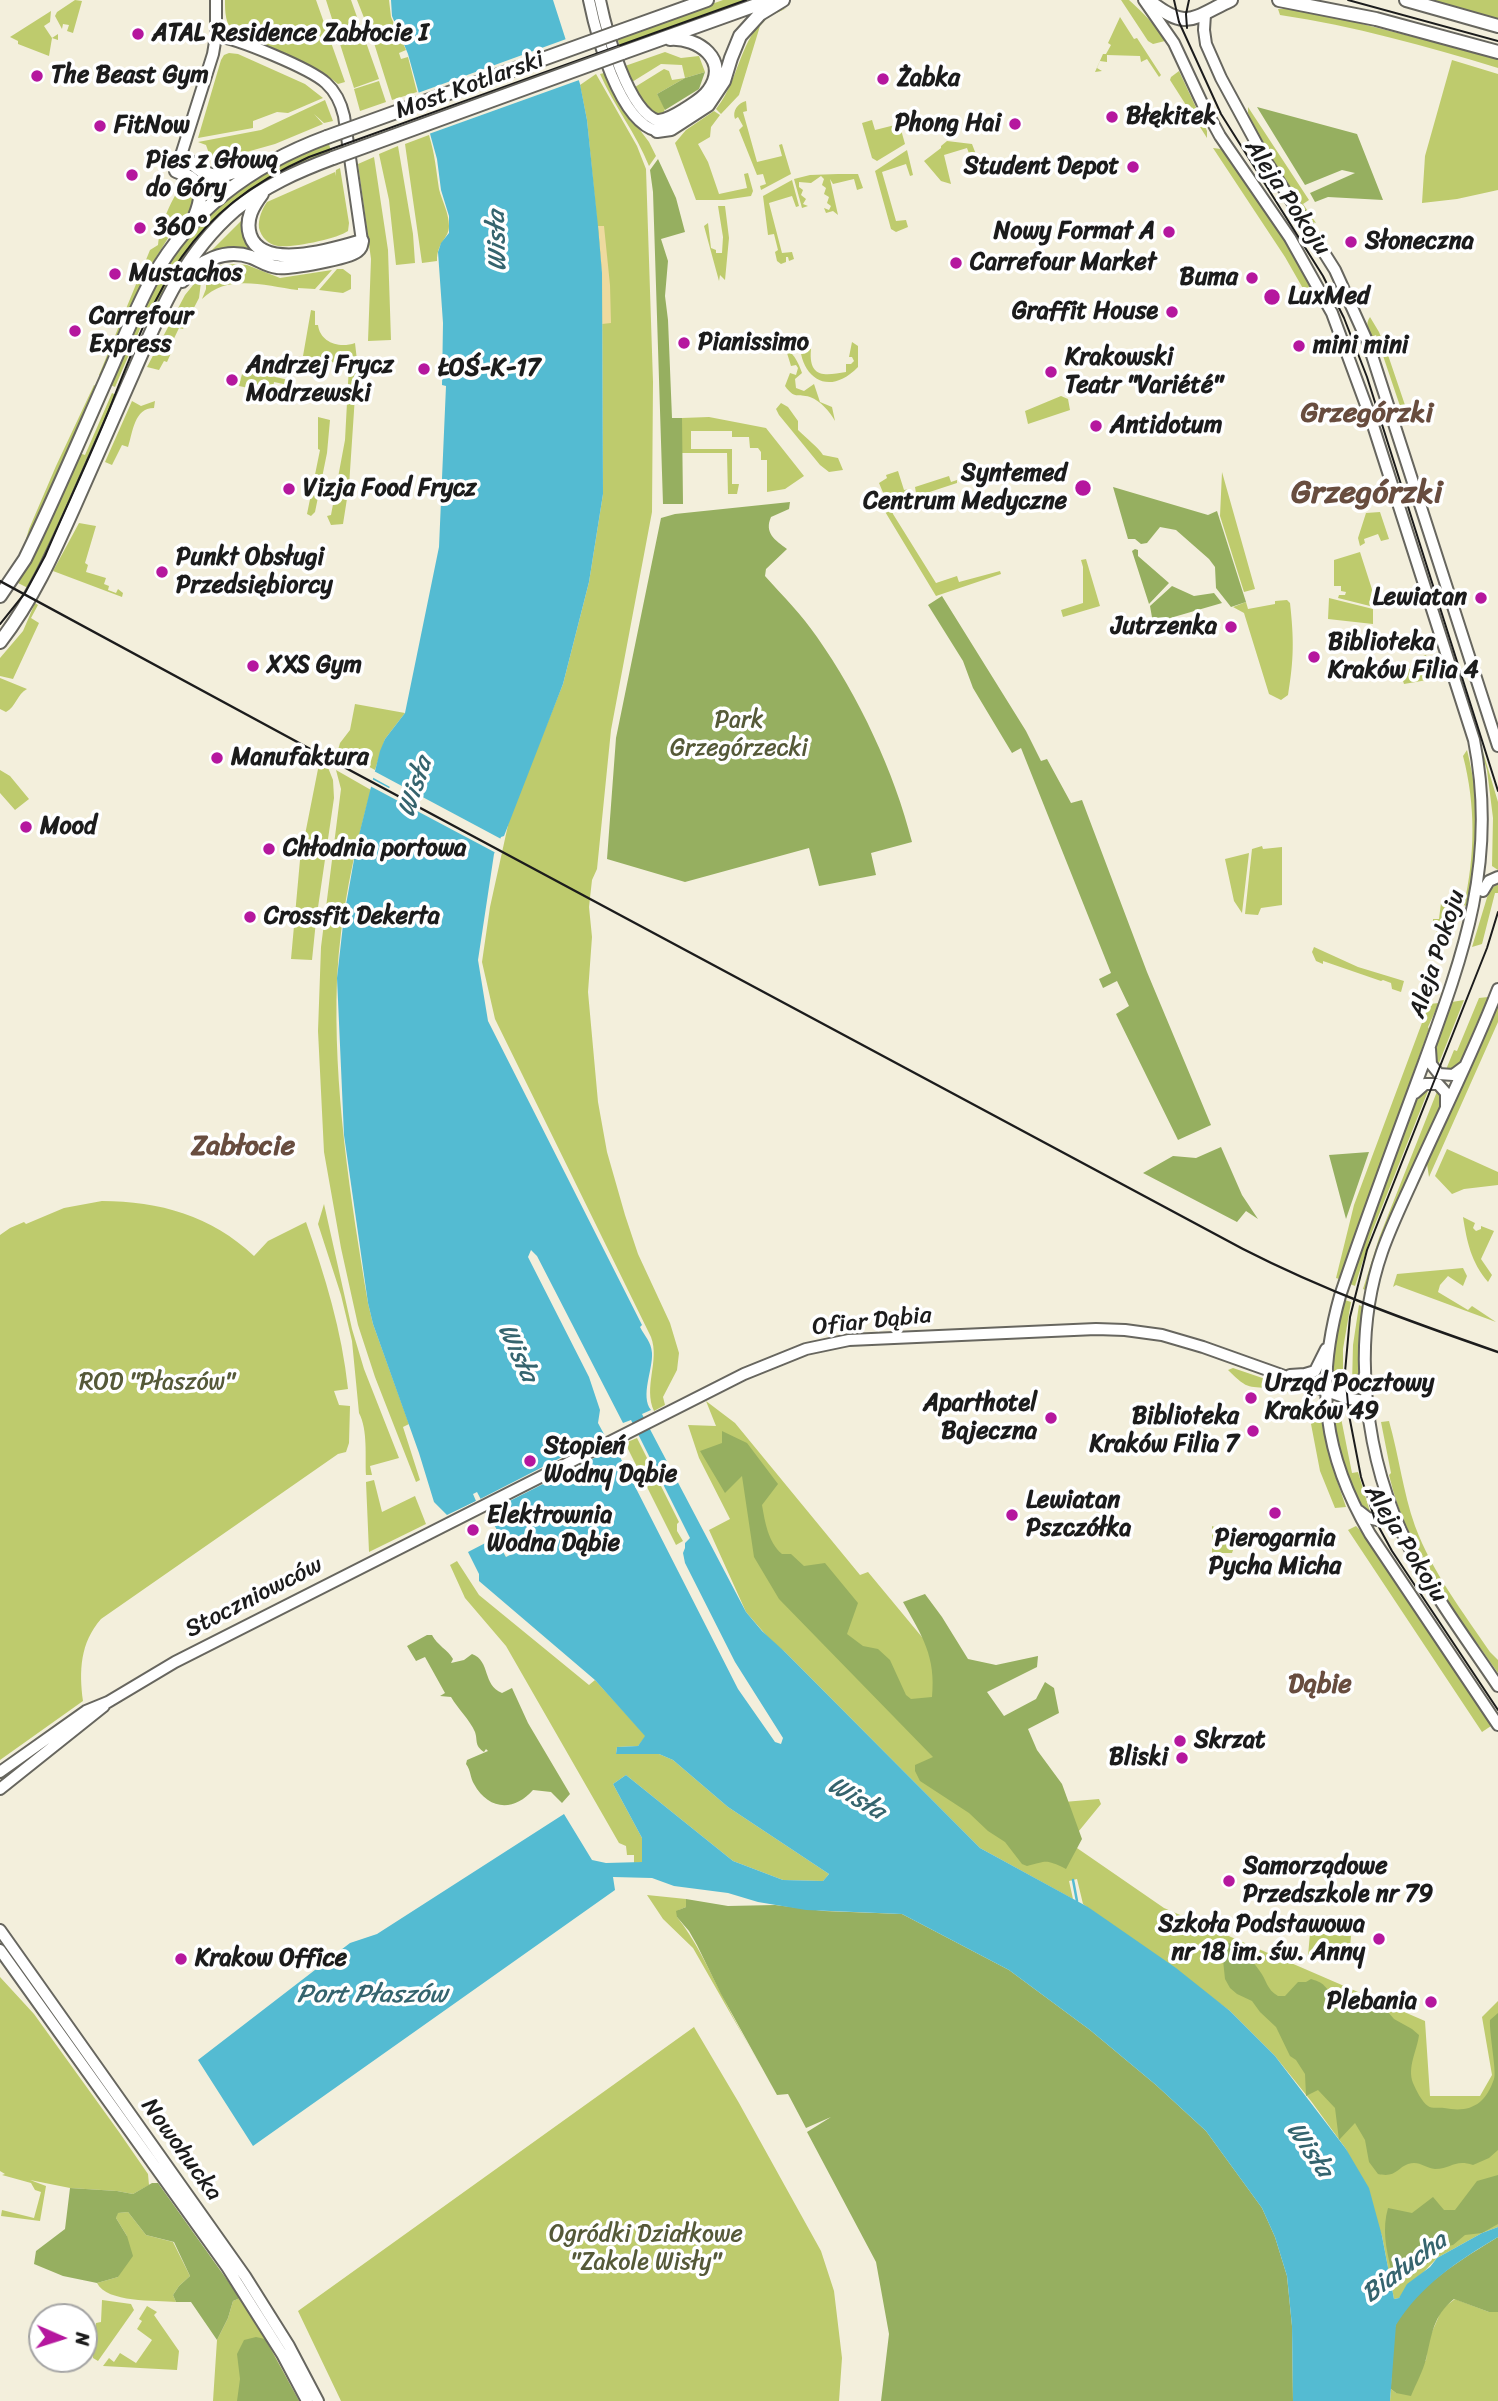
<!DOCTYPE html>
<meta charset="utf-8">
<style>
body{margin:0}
#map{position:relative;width:1498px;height:2401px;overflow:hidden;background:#f3efdc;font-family:Sriracha,sans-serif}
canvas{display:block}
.north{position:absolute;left:28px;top:2303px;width:70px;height:70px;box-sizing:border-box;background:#fff;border:2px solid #a4a4a4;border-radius:50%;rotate:93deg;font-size:19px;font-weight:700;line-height:28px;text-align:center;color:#1c1c1c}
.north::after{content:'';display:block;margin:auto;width:24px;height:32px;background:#b5179e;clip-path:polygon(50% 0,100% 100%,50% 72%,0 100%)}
</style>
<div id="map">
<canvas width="1498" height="2401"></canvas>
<div class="north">N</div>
</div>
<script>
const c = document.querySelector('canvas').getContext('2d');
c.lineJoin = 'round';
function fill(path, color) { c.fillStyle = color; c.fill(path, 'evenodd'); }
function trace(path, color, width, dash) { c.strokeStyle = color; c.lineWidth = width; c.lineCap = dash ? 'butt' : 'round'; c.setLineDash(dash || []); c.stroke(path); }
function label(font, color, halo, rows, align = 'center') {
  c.font = font + ' Sriracha,sans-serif'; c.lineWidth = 7; c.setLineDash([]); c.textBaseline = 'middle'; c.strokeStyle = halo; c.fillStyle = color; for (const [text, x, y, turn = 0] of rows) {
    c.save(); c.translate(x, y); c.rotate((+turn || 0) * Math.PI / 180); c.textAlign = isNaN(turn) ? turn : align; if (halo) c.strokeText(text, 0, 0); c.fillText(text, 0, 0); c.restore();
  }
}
fill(new Path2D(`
 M75,0L82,1L73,33L67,31L69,25L63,24L62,29L55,16L57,12Z
 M225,0H316L345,82L338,84L324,73L235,33C225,25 225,12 225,0Z
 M326,0H351L379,79L354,88Z
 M357,0H389L391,17L406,50L399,53L401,59L408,57L417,92L392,100L374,43Z
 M723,0H757L621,49L617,38Z
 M1121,0H1129C1143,13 1155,24 1165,41L1153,44L1148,41Z
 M1429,0H1498V20Z
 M787,8L768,17L760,26L739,95L721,114L716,109C744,75 739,21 787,8Z
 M1278,9H1292L1330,16L1498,58V68C1426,46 1354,26 1280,15Z
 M51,11L50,22L44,26L52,38L58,34V40L52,38L49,56L18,44V41L10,37Z
 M1120,17L1134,39L1137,38L1161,75L1159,77L1147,59L1141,62L1140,56L1107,55V62L1100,61L1097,68L1102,71L1095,72L1103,54H1106L1111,45L1108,43Z
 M665,52L681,58L699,56L705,72L685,78L657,94L665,108L663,116C649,114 640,100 635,87L664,69L669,71L672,80L685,78L682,65L661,64L632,82L625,66Z
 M229,53L238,54L305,84L323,98L288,113L277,112L253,121V128L198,138L221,60L224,55Z
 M1452,60L1498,74V190L1457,199L1422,203L1425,156Z
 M1179,71L1207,131V138L1170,80L1171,77Z
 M604,73L624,109L649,142L656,156L649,166C636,133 614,106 600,74Z
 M596,74L637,146L646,169L653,382L652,512L611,730L597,869L592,880L589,907L592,937L588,992L598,1102L607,1152L625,1215L638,1254L670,1323L679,1353L677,1370L663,1397L665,1405L654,1411C643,1387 660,1361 651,1337L495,1019L482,962L490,907L510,816L563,684L589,582L603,494L602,273L587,120L580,85Z
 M379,81L386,102L360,111L354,89Z
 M325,100L333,121L324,123L314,114L323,124L275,144L218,160L211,159L206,145L198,142L261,130Z
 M746,101L747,111L743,112L757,162L782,156L779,145L782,144L791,174L761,190L760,186L766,184L763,174L757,175L739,130L743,126L738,117L735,119C732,111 738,103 746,101Z
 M1248,107L1309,200L1303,204L1316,223L1310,221L1263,144L1248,113Z
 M714,111L720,115L711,127L710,137L698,144L708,162L719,194L747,188L744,174L748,173L753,191L751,196L724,200H696L675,143L686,130Z
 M896,112L905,144L877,161L872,158L862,123L872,120L875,130L895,125L893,113Z
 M429,135C435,155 436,169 439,189C442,201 449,213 449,226C449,239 437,241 437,261L422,263L405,144Z
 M328,141L332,154L308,162L191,249L178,269L149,324L143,322L115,387L108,384L149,294L166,264L202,218L262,172Z
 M947,141L972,144L977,157L971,159L967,148L944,155L951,184L941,181L924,161L941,148V146Z
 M398,146L413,234L415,263L396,265L389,200L379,154Z
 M1213,148L1221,149L1225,152L1280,231L1319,295L1309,299L1285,257Z
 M907,150L913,175L910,176L906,164L882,172L896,221L906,220L908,227L896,232L891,229L875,171Z
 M374,157L388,250L391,340L368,341L371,259L358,164Z
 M340,168L349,223L348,231C337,239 292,248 278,246C269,245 261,237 259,228C258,219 262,209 267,202L335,172V176L336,170Z
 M838,174H858L863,188L857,190L854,179L833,184L830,179L838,215L833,211L826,213L824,208L829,210L831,206L827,203L829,197L824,194L826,188L822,185L824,179L821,176L811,183L799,182V187L803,190L801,195L806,199L803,204L808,206L802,208L794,179L810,175Z
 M792,180L799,206L796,207L792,196L769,203L782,253L792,252L794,259L789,261L788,257H786V262L781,264L777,261L775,252L778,250L774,234L768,235L763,196Z
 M185,181L195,188L193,206L170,235L150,267L101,376L99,375L150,250L158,245C160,224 172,197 185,181Z
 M718,206H725L729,238L725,280L720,275L719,281L704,226L708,223L711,248L716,250V253H722L723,237Z
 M245,217V229L287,263L208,254Z
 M235,264L247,265L280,278L332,270L315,289L298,288V290C265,286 228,273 202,299L206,289V271L221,265Z
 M337,269H343L351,275V289L343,293L319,290Z
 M202,274L199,298L183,329L179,328L169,349L172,351L167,362L164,361L159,370L147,367L185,295Z
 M311,310L315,311V325H318C320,342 339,349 355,343L358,369V395L355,396L349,486L343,524L331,525L327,516L331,515L345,440L349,365L343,364V359H337L336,363L303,356Z
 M1370,317L1379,332L1388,354L1386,355H1388L1407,411L1402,412L1376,335L1371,337C1368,329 1365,324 1370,317Z
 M800,336H804L806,347L811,349C808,380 827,375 846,372V364H851L854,361L852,357H849L852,342L858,346V367C826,400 797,374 800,336Z
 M777,345C790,347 798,360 802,373L795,379L796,388L804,391L814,384L820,402L832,407L835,421C830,412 821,401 810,397C797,393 795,400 785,386L790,373L796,375L798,368L796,365L791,366L787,353Z
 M243,370L289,380L288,385L274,382L272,393L239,386Z
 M94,385L97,387L22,552L29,529L56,466Z
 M112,393L118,396L30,589L18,583L32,558L79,453L85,455Z
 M1061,396L1068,399L1070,410L1028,424L1025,411Z
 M132,401L141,406L155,401L154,408C134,408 133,432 128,447L122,445L112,465L105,462Z
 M781,403L788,407L798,421V430C807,439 818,447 823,455L838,458L843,470L829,472L820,465L779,415L776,409Z
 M318,417L330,420L327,453L315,512L311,516L307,514L320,450L318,449Z
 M709,417L766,428L804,476L785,489L767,492V460H761V452L758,448H750L749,437H732V431H691V449H732V484H739L737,494H728L727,453H682V418Z
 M898,471L904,490L909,489L911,495L916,493L915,487L949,476L951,482L957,480V483L890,505L893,514L936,583L957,576L959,582L1000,571L1001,574L936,596L881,505L887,502L879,483L887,478L886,475Z
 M1222,472L1255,589L1244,592L1220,516Z
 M1380,512L1389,539L1381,541L1378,534L1364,539L1365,543L1360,546L1358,538L1366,513Z
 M79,523L96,526L85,563L88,565L86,572L106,578L104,584L109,586L108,590L116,593L118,589L123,593L122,597L53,571Z
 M1360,552L1378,608L1338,598L1339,595H1345L1346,592L1341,591V586H1334V560Z
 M1086,559L1100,606L1063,617L1061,610L1083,603V567L1081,560Z
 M1329,598L1373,609V624L1328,619Z
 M1287,600L1290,603C1294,639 1294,659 1288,695L1281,700L1269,694L1244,613L1233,607L1246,602L1248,609L1275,604V601Z
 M35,603L38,605L31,618L39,623L13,679L0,676V658L23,631Z
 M1426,655L1433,675L1427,680L1404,684L1397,662L1402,661L1406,670L1420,665L1418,658Z
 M1457,665L1498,802V870L1492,866L1493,818L1487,770L1455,666Z
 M0,678L27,689C17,694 16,707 6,712L0,709Z
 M355,704L405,713L385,739L375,770L338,750L340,743L350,730Z
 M1467,750C1481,807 1480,849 1466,906L1464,905C1475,855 1476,806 1463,756Z
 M319,764L327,765L333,780L334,798L316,921L312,960L291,959L300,860Z
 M0,770L10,776L29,799L15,810L0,793Z
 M336,770L371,790C354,851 340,915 337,979C333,1087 350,1196 368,1303L373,1324L409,1424L403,1427L420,1480L416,1482L375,1377L358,1325L341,1248L324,1152L318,1031L321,947L341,789Z
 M1262,846L1263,849L1282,847V905L1261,908L1258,915L1245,914L1252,849Z
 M1249,853L1242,913L1234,901L1225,859Z
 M1498,883V893H1495L1482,944L1472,947L1489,891Z
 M1441,903L1459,907L1446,946L1433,926V919H1439Z
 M1314,947L1358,967L1404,981L1401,992L1392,989L1391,983L1383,980L1381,981L1323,961V964L1316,961L1312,952Z
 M1488,997L1459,1065L1453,1070L1445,1072L1454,1050L1457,1051L1479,998Z
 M1464,1000L1437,1068L1434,1052L1452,1002Z
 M1439,1003L1428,1027L1429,1029L1339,1279L1336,1278L1354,1205L1429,1004Z
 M1498,1006V1022L1429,1177L1427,1164Z
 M1430,1086L1372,1232L1355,1286L1350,1284L1419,1093Z
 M1438,1089L1443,1101L1380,1239L1368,1291L1363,1289L1379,1238Z
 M1447,1149L1498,1172V1185L1464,1189L1452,1194L1435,1176Z
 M102,1201C159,1201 212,1216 254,1256L268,1241L306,1222C325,1276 342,1331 348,1389L334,1391L339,1405L350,1406L349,1443L346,1452L338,1454L101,1619C80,1643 79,1671 83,1701L0,1760V1235L10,1228L24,1222L26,1224L64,1208Z
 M324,1204L352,1329L364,1369L399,1458L370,1466L372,1475H366C365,1457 368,1430 359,1413L352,1341L341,1295L318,1224Z
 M1463,1217L1475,1223L1473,1228L1476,1231L1481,1229V1226L1494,1231L1481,1259L1492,1275L1488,1282C1471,1262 1467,1242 1463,1217Z
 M1463,1268L1467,1276L1463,1286L1448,1276L1440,1285L1438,1292L1468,1310L1472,1306L1496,1322L1396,1285L1393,1287L1397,1274Z
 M1345,1300L1351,1302L1343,1349V1387L1331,1384L1335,1344Z
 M1359,1305L1365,1308L1361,1372L1352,1384L1353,1345Z
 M1233,1368L1283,1385L1292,1395C1287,1393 1281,1390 1275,1389C1248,1385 1250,1392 1228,1370Z
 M706,1401L735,1423L860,1575L868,1572L936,1654L1061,1837L1164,1908L1425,2021L1430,2096H1480L1492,2075L1482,2017L1498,2001V2227L1482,2233L1437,2258L1399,2298L1394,2299L1382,2236L1346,2149L1311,2101L1275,2056L1230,2011L1083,1904L1077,1879L1069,1881L1073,1899L980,1848L785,1652L772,1642L746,1612L709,1530L730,1519L699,1458L688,1425L716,1426Z
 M1331,1417L1341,1418L1352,1473L1358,1472L1371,1515C1348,1494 1339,1446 1331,1417Z
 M1323,1419L1331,1463L1346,1507L1335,1508L1320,1471L1311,1424L1313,1420Z
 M1389,1421C1399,1456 1403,1492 1415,1526C1432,1572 1463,1612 1490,1652L1498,1660V1673C1451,1605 1409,1558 1389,1475L1391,1473L1381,1422Z
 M637,1438L679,1522L677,1524V1531L683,1541L676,1545L625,1443Z
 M374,1480L382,1512L415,1496L426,1524L369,1552L366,1482Z
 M1212,1526L1238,1536L1232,1553H1212Z
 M1356,1526L1365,1535L1480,1706L1491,1726L1482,1732L1348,1530Z
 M457,1561L479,1595L589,1685L595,1680L646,1736L638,1746L617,1747L616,1754H659L673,1760L728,1807L829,1874L823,1881L783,1880L733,1861L626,1775L613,1784L642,1838V1862L634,1863V1855H627L626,1846L619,1843L506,1646L465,1598L450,1565Z
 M1099,1799L1101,1804L1074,1837L1052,1803Z
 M647,1895L686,1899V1907L679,1910L677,1917C696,1941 707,1966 721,1993C738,2028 758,2061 777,2095L693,1948L663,1919Z
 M1310,1933L1351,1936L1349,1959L1308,1956Z
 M0,1977L34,2014L119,2132L148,2174L149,2185L133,2194L117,2191L70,2188L30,2180L46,2186L40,2221L1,2216L2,2210L34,2218L41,2192L35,2190L31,2183L2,2175L5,2174L0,2171Z
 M694,2027L739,2103L821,2251L834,2291L842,2358L839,2401H341L298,2311Z
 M128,2212L146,2235L173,2242L190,2276L179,2286L173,2295L176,2302C155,2300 107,2303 97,2283L118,2277L127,2236L116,2218L117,2213Z
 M240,2298L271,2349L299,2401H213L217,2340L228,2318L233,2301Z
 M1455,2299L1489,2312H1498V2401H1390L1391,2389L1396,2393L1426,2360L1428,2341L1442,2309Z
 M102,2300L131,2304L134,2310L98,2361L93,2358L92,2335H95L96,2323L101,2322Z
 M147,2306L157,2312L154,2315L179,2351L177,2370L103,2366L109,2358L114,2362L120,2353L136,2363L152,2340L137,2329L142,2321L139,2319Z`), '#becb6d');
fill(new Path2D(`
 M705,72L699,89L665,110L657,94L685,78Z
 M1257,107L1357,134L1383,200L1328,197L1315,202L1310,193L1355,173L1342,170L1305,185Z
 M658,159L676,198L685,232L661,239L668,261L665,296L668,320L672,418H682L683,504H663L653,192L650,170Z
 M1113,487L1208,515L1217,511L1246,602L1231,607L1216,588L1215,567L1209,559L1176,530L1160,527L1147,543L1141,544L1135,539H1128Z
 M790,502L789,509L771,517C764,533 775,540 787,549L766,569L765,576C783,596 802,615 817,637C859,697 894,771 912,842L871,853L876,875L819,886L809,848L685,882L607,859L616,738L661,518L675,514Z
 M1135,549L1138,550V556L1169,583L1149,604L1132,551Z
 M1172,586L1194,596L1214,593L1222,603L1153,623L1150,606Z
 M942,596L1026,731L1041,761L1047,759L1071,803L1082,800L1147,972L1211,1125L1178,1140L1116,1014L1129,1006L1117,981L1103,988L1099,979L1111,973L1021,748L1012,753L973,688L963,661L928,605Z
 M1221,1147L1242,1195L1258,1219L1246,1211L1237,1222L1143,1173L1173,1156L1196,1158Z
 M1369,1152L1346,1219L1329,1155Z
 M722,1431L747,1443L778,1484L762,1505C765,1522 768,1542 782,1554H791L804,1566L825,1563L858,1603L847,1634L863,1646L878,1649L890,1660L906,1695L911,1699L932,1697C936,1656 922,1636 903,1602L925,1594L942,1617L968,1659L996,1665L1038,1656L1037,1667L987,1692L1004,1716L1036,1699L1045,1682L1054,1688L1059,1713L1028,1729L1037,1750L1062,1784L1082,1839L1066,1869C1045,1859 1048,1861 1027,1866L1022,1864L1005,1842L988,1831L969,1813L920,1781L915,1771V1765L933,1757L779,1599L754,1557L742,1476L725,1493L700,1451L722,1443Z
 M427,1635H432C437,1645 448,1650 453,1659L451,1663L464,1660L472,1654C491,1661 482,1685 502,1693L512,1688L528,1723L570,1794L562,1803L551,1792L533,1790C514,1812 488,1810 474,1784C470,1777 471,1771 466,1764L467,1760L488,1751L486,1749L484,1752C474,1745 478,1741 475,1732C470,1720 458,1709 451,1697L440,1696L445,1693L425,1657L416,1661L407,1646Z
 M686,1899L728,1906L775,1905L824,1911L902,1914L1009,1970L1090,2030L1156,2085L1206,2131L1262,2208L1275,2237L1287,2276L1292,2326L1293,2401H881L889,2334L876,2262L807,2132L831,2117L806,2128L788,2094L777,2095L721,1994L697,1945L689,1931L677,1917L676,1911L686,1907Z
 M1230,1943C1241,1951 1251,1958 1259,1970C1267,1980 1266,1989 1278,1996H1285L1298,1982H1306L1311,1979C1328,1984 1323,1988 1334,1994C1349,2004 1365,2007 1383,2006L1394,2019L1412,2029L1419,2035C1417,2051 1407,2067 1413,2083C1416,2090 1422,2102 1428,2106C1432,2109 1439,2107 1444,2108C1470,2113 1485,2105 1494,2079C1497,2072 1489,2033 1490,2020L1498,2013V2150L1489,2158L1473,2165C1454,2159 1452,2169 1435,2169C1425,2168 1419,2160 1408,2164C1397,2168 1396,2178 1378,2174L1369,2162L1365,2140L1355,2123L1339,2140L1335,2108L1318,2090L1306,2096L1305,2074L1296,2060L1290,2056L1276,2027L1260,2012L1252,2001L1237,1994L1230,1988L1225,1979L1223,1960L1217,1949L1219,1945Z
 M1498,2175V2224L1482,2233L1465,2235L1453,2245L1431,2249L1417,2268L1405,2277L1391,2269C1386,2248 1382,2229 1388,2208L1412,2213L1433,2197L1444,2210H1455L1477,2181Z
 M152,2183H158L240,2298L233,2301L228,2318L217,2340L191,2302H176L173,2295L179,2286L190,2276L174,2242L146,2235L128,2212L118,2213L116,2218L127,2236L133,2256L118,2277L97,2283L63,2276L34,2264L36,2251L65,2229L70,2188L117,2191L133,2194Z
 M1498,2237V2312H1489L1454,2299C1433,2316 1432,2334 1426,2359C1423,2371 1416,2384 1411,2396L1396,2393L1391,2389C1392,2371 1390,2340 1396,2324C1410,2290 1467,2256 1498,2237Z
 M256,2337L265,2339L299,2401H237L240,2379L237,2354L244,2340Z`), '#96af60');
fill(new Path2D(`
 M598,226H604L610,285L611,323L602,324V273Z`), '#eeda9e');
fill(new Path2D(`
 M391,0H553L580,84L587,120L598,226L602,273L603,494L589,582L563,684L504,836L501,837L494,854L478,960L488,1021L642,1325L640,1327C645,1337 651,1341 652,1353C653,1370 640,1396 651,1410L642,1414L746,1612L762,1631L785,1652L980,1848L1088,1907L1176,1968L1230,2011L1275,2056L1346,2149L1369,2188L1382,2236L1394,2299L1399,2298L1407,2284L1430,2267L1437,2258L1482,2233L1498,2227V2237C1458,2261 1421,2285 1396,2325L1390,2401H1293L1292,2326L1287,2276L1275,2237L1262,2208L1206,2131L1156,2085L1090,2030L1009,1970L902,1914L806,1910L758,1902L728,1893L674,1886L652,1878L613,1877L615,1890L253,2146L198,2060L350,1943L377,1934L564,1814L592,1860L606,1863L642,1862V1838L613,1784L626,1775L733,1861L783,1880L823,1881L829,1874L728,1807L673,1760L659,1754H616L617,1747L638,1746L645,1736L595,1680L479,1581V1574L468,1552L495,1538L506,1557L510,1555L477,1492L473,1494L476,1501L447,1515L434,1502L419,1453L373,1324L368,1303L344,1135L337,978L344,916L357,843L380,751L385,739L405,713L439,547L446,386L442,385L443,323L438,252L441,243L449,233V216L441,190L437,159L408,54L392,16ZM531,1250L537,1256L623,1423L631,1420L690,1538L685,1543V1548L683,1553L685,1563L735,1662L783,1738L781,1744L775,1742L738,1689L618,1453L612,1449L598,1423L600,1410L589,1377L530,1261L528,1257Z`), '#54bbd2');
fill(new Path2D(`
 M569,38L582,79L426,135L415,94Z
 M372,770L503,840L498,854L370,786V778L389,788L390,787L370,776Z
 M607,1434L616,1447L484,1514L479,1503L449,1518L445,1517Z`), '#f3efdc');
trace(new Path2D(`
 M1073,1880L1077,1901`), '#54bbd2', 2.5);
const secondary = new Path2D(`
 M589,0C596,34 619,122 657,131
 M600,0C606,29 628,113 659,121
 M1144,0L1174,43L1202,103L1220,136L1290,238L1332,313L1370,416L1474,740C1498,861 1464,953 1423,1065C1395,1141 1366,1218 1340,1296C1315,1385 1323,1454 1370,1534L1498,1725
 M1205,14L1204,30L1206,44L1221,78L1266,161L1335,270L1368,343L1498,746
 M216,36C237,38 311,69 326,83C336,92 341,103 344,116L362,241
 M176,171L213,54L216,36V0
 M1483,891L1489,881L1498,877
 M1498,989C1472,1056 1440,1119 1411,1184C1401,1206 1390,1229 1382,1252C1350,1344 1365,1462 1409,1547C1434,1596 1468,1641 1498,1686
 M1430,1049L1431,1064L1439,1074L1453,1075L1465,1066
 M1415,1093L1425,1084H1438L1446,1093V1107
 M1290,1375L1305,1374L1315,1371L1326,1349
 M1334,1392C1349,1392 1361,1389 1365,1374
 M1359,1511L1368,1518L1377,1520L1385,1514L1389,1502
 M0,1772L86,1711L108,1702L175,1662L744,1374L806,1349L849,1340L1096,1329L1125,1330L1162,1335L1203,1347L1349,1399L1368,1401
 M0,1789L104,1706
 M0,1930L245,2276L289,2346L318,2401
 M0,1950L227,2267L282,2354L307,2401`);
const primary = new Path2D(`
 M1148,0C1187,31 1191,19 1231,0
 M1279,0L1376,19L1498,52
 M1406,0L1498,26
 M615,33L707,0
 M622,53L770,0
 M659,121C668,120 676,115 684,110C693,104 703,99 709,90C730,60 698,37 670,39
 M657,131L671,129L708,105L724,81L731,58L740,36L760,14L783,0
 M181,156C191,161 197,169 206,173C221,181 241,168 257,164
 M176,171C202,180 205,191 195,216
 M262,194C253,206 245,219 250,235C262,272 335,249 362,241
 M182,281C199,261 225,248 251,257C259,260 267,266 277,267C288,269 349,258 357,251C361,248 361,246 362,241
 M0,596L25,559L37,534C62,481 85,427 109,373C123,341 136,308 153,277C192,208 254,164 327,137
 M0,642C32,601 53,554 74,507C94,462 114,416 134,371C160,311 184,254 235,210C264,186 298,171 333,158`);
trace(secondary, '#67665f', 14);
trace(primary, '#67665f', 16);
trace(secondary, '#fff', 10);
trace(primary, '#fff', 12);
trace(new Path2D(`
 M1174,0L1179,22L1221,114L1323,276L1344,318L1367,377L1498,791
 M1348,0L1498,41
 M1187,28L1186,14L1189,0
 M0,624L25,593L45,556C66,507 89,459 109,410C156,291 184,213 309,157L746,0
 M1498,912L1487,948L1367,1250L1350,1317L1345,1372L1349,1415L1361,1477L1375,1520L1392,1551L1498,1710`), '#1c1c1c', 2);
trace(new Path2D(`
 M0,581L301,744L1243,1249C1325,1291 1411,1322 1498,1352`), '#1c1c1c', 2.5);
const primaryBridge = new Path2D(`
 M327,137L615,33
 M333,158L622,53`);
trace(primaryBridge, '#67665f', 16, []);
trace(primaryBridge, '#fff', 12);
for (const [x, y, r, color] of [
 [138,34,7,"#b5179e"],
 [37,76,7,"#b5179e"],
 [883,79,7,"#b5179e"],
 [1112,117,7,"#b5179e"],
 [1015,124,7,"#b5179e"],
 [100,126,7,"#b5179e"],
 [1133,167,7,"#b5179e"],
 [132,175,7,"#b5179e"],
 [140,228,7,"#b5179e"],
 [1169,232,7,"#b5179e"],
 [1351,242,7,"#b5179e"],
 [956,263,7,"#b5179e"],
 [115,274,7,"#b5179e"],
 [1252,278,7,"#b5179e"],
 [1272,297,9,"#b5179e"],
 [1172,312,7,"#b5179e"],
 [75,331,7,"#b5179e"],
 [684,343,7,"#b5179e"],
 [1299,346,7,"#b5179e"],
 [424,369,7,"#b5179e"],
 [1051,372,7,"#b5179e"],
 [232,380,7,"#b5179e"],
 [1096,426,7,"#b5179e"],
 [1083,488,9,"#b5179e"],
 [289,489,7,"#b5179e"],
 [162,572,7,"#b5179e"],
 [1481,598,7,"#b5179e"],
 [1231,627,7,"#b5179e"],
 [1314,657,7,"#b5179e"],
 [253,666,7,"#b5179e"],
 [217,758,7,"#b5179e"],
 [26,827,7,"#b5179e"],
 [269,849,7,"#b5179e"],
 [250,917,7,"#b5179e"],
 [1251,1398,7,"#b5179e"],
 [1051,1418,7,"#b5179e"],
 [1253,1431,7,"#b5179e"],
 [530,1461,7,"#b5179e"],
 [1275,1513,7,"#b5179e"],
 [1012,1515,7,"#b5179e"],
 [473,1530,7,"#b5179e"],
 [1180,1741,7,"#b5179e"],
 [1182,1758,7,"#b5179e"],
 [1229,1881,7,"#b5179e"],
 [1379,1939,7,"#b5179e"],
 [181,1959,7,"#b5179e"],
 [1431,2002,7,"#b5179e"]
]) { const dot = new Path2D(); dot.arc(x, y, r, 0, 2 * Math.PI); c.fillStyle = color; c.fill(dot); trace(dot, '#fff', 2.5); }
label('bold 24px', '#1c1c1c', '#fff', [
 ["ATAL Residence Zabłocie I",152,34],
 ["The Beast Gym",51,76],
 ["Żabka",897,79],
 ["Błękitek",1126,117],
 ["Phong Hai",1001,124,"right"],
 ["FitNow",114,126],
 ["Pies z Głową",146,161],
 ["do Góry",146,189],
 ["Student Depot",1119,167,"right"],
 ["360°",154,228],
 ["Nowy Format A",1155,232,"right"],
 ["Słoneczna",1365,242],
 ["Carrefour Market",970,263],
 ["Mustachos",129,274],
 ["Buma",1238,278,"right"],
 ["LuxMed",1288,297],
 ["Graffit House",1158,312,"right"],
 ["Carrefour",89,317],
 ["Express",89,345],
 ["Pianissimo",698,343],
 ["mini mini",1313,346],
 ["Krakowski",1065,358],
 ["Teatr \"Variété\"",1065,386],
 ["Andrzej Frycz",246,366],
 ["Modrzewski",246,394],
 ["ŁOŚ-K-17",438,369],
 ["Antidotum",1110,426],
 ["Syntemed",1067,474,"right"],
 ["Centrum Medyczne",1067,502,"right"],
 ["Vizja Food Frycz",303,489],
 ["Punkt Obsługi",176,558],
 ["Przedsiębiorcy",176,586],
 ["Lewiatan",1467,598,"right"],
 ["Jutrzenka",1217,627,"right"],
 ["Biblioteka",1328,643],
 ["Kraków Filia 4",1328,671],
 ["XXS Gym",267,666],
 ["Manufaktura",231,758],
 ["Mood",40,827],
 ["Chłodnia portowa",283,849],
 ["Crossfit Dekerta",264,917],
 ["Urząd Pocztowy",1265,1384],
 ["Kraków 49",1265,1412],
 ["Aparthotel",1037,1404,"right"],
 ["Bajeczna",1037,1432,"right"],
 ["Biblioteka",1239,1417,"right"],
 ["Kraków Filia 7",1239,1445,"right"],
 ["Stopień",544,1447],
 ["Wodny Dąbie",544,1475],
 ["Lewiatan",1026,1501],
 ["Pszczółka",1026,1529],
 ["Elektrownia",487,1516],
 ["Wodna Dąbie",487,1544],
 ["Pierogarnia",1275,1539,"center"],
 ["Pycha Micha",1275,1567,"center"],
 ["Skrzat",1194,1741],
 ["Bliski",1168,1758,"right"],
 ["Samorządowe",1243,1867],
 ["Przedszkole nr 79",1243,1895],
 ["Szkoła Podstawowa",1365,1925,"right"],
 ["nr 18 im. św. Anny",1365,1953,"right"],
 ["Krakow Office",195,1959],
 ["Plebania",1417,2002,"right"]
], 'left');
label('24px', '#1c1c1c', '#fff', [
 ["Most Kotlarski",470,86,-20],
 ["Aleja Pokoju",1287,198,56],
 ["Aleja Pokoju",1438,954,-72],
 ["Ofiar Dąbia",872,1322,-6],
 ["Aleja Pokoju",1405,1544,58],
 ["Stoczniowców",254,1598,-27],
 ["Nowohucka",181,2150,54]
]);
label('24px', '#555938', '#fff', [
 ["Park",739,721],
 ["Grzegórzecki",739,749],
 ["ROD \"Płaszów\"",157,1383],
 ["Ogródki Działkowe",646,2235],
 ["\"Zakole Wisły\"",646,2263]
]);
label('italic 26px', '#35646e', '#fff', [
 ["Wisła",498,241,-92],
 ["Wisła",416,787,-72],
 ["Wisła",517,1353,65],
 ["Wisła",856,1799,30],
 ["Port Płaszów",372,1995],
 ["Wisła",1309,2150,55],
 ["Białucha",1405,2268,-37]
]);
label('bold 26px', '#684d3f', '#fff', [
 ["Dąbie",1320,1685]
]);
label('bold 28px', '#684d3f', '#fff', [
 ["Grzegórzki",1367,414],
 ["Zabłocie",243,1147]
]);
label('bold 32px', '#684d3f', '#fff', [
 ["Grzegórzki",1367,494]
]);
</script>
